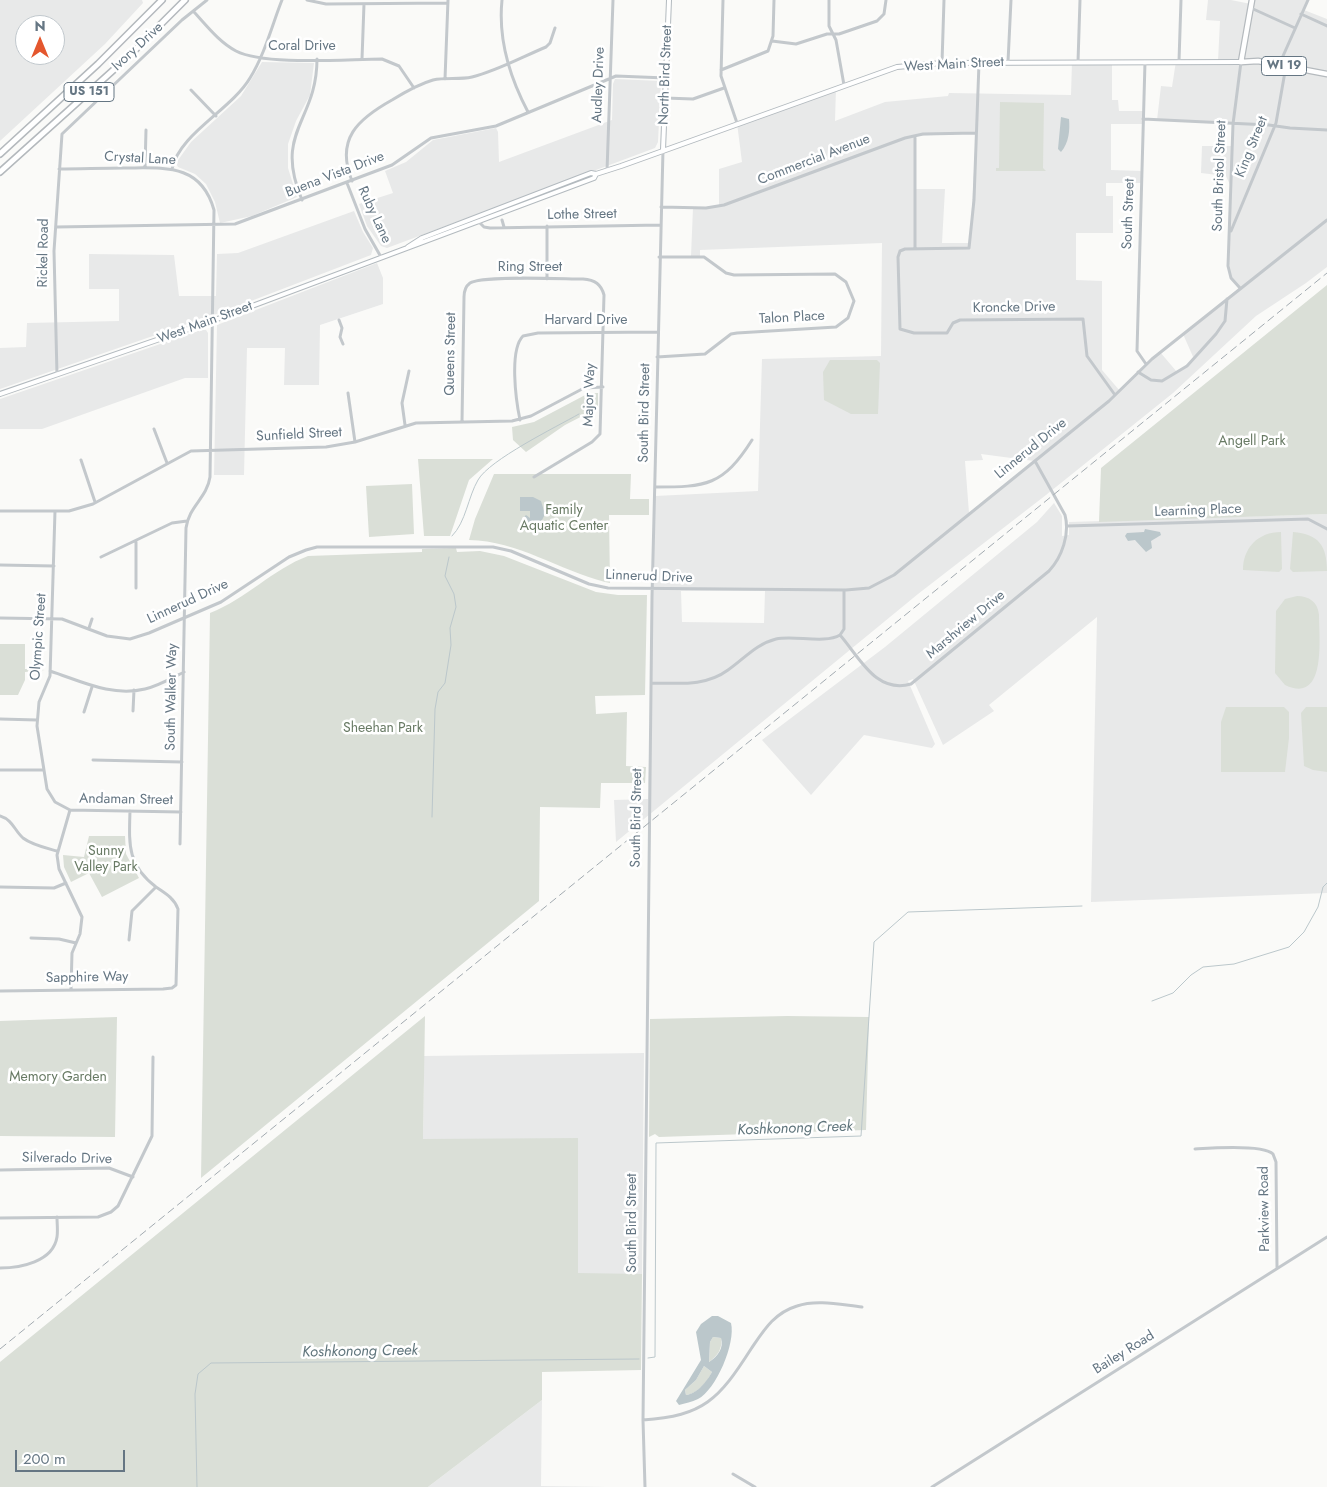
<!DOCTYPE html>
<style>
body{margin:0}
#map{position:relative;width:1327px;height:1487px;overflow:hidden;background:#fafaf8;font-family:Jost,sans-serif}
canvas{display:block}
.north{position:absolute;left:15px;top:15px;width:50px;height:50px;box-sizing:border-box;background:#fff;border:1px solid #c1c8cd;border-radius:50%;rotate:0deg;font-size:14px;font-weight:700;line-height:20px;text-align:center;color:#657683}
.north::after{content:'';display:block;margin:auto;width:18px;height:22px;background:#e4572e;clip-path:polygon(50% 0,100% 100%,50% 72%,0 100%)}
.scale{position:absolute;left:15px;top:1450px;width:110px;height:22px;box-sizing:border-box;border:2px solid #657683;border-top:0;padding-left:6px;font-size:15px;line-height:18px;white-space:nowrap;color:#657683;-webkit-text-stroke:4px #fff;paint-order:stroke}
</style>
<div id="map">
<canvas width="1327" height="1487"></canvas>
<div class="north">N</div>
<div class="scale">200 m</div>
</div>
<script>
const c = document.querySelector('canvas').getContext('2d');
c.lineJoin = 'round';
function fill(path, color) { c.fillStyle = color; c.fill(path, 'evenodd'); }
function trace(path, color, width, dash) { c.strokeStyle = color; c.lineWidth = width; c.lineCap = dash ? 'butt' : 'round'; c.setLineDash(dash || []); c.stroke(path); }
function label(font, color, halo, rows, align = 'center') {
  c.font = font + ' Jost,sans-serif'; c.lineWidth = 5; c.setLineDash([]); c.textBaseline = 'middle'; c.strokeStyle = halo; c.fillStyle = color; for (const [text, x, y, turn = 0] of rows) {
    c.save(); c.translate(x, y); c.rotate((+turn || 0) * Math.PI / 180); c.textAlign = isNaN(turn) ? turn : align; if (halo) c.strokeText(text, 0, 0); c.fillText(text, 0, 0); c.restore();
  }
}
fill(new Path2D(`
 M0,0H142L143,3L105,44L0,141ZM25,25H55V55H25Z
 M1208,0H1231L1251,4L1252,0H1308L1304,10L1327,19V267L1306,283L1256,316L1173,393L1046,495L918,594L616,842L614,800L648,799L655,496L758,491L762,359L881,356L882,243L700,250V256H691L693,208L719,206V169L742,162L737,123L836,88L835,121L885,102L948,96L949,93L1071,95L1072,62H1112V100H1118L1119,111H1144L1143,124H1111V170L1142,171V183H1106V196H1113V233H1076V280L1102,281V370L1120,391L1160,352L1177,372L1194,359L1183,334L1239,288L1229,274L1231,187L1226,176L1201,173L1202,146H1232L1233,124L1157,120L1161,86L1172,87L1176,61H1218L1220,21L1206,20ZM976,133L970,243H942L945,189H915V136ZM981,454L1034,461L969,513L965,461L983,460ZM681,591H765L764,623L682,622Z
 M262,62L314,63L310,95L296,121L288,144V168L297,197L252,216L220,223L215,202L206,184L195,174L178,167L176,163L191,142L241,96Z
 M615,79L661,81L658,142L655,148L387,248L381,246L367,226L359,204L393,193L385,171L406,162L433,140L496,128L498,132L499,162L612,120L613,84Z
 M354,211L363,232L373,248L371,255L225,311L0,389V348L26,347L27,323L119,321V289H89V254L174,255L179,296H216L217,254L238,253Z
 M377,263L383,278V304L320,325L319,385H284L285,348H247L244,475H214L217,325Z
 M201,330H206L208,333V378H185L42,429H0V399Z
 M1054,503L1062,516V536L1069,535V522L1327,514V893L1091,902L1097,617L989,705L994,711L943,745L913,679L908,681L935,744L932,748L864,735L811,795L762,740L885,647L1037,522Z
 M644,1053L642,1274H577L423,1140L424,1056Z
 M542,1400L541,1486L607,1487H428Z`), '#e8e9e9');
fill(new Path2D(`
 M1000,102L1044,103L1043,168L1046,171H996V168H999Z
 M1327,285V514L1099,522L1101,468Z
 M830,360H877L880,363L878,414H851L824,400L823,372Z
 M589,393H598V408L565,425L526,452L513,440L512,427L534,422Z
 M418,459H493L469,480L450,536H424Z
 M494,474H631L630,499H649V515H609L610,583L605,582C559,570 518,541 469,540L475,519Z
 M412,484L414,534L369,537L366,486Z
 M1281,532L1282,569L1279,572L1243,570C1243,548 1258,532 1281,532Z
 M1293,532C1319,534 1327,546 1327,571L1293,572L1290,569Z
 M456,548L457,552L480,551L504,556L596,592L618,595H647L645,695L595,696L596,714L627,712L626,766L646,767L645,783H601L600,808L540,807L539,901L201,1178L210,613C246,599 273,569 308,556L422,552V549Z
 M1297,596C1309,596 1318,602 1319,615C1319,638 1327,705 1285,685L1275,673L1276,611L1285,599Z
 M0,644H25V669L45,670L25,672V680L18,695H0Z
 M1226,707H1284L1289,712V738L1285,772H1221V722Z
 M1306,707H1327V772L1313,770L1304,766L1301,713Z
 M89,836H125L126,854L139,878L102,897L89,873L71,882L64,867L63,855L84,857Z
 M425,1016L423,1139L578,1138V1273L642,1274L641,1370L542,1372V1400L428,1487H0V1362Z
 M787,1016L869,1017L866,1130L659,1137L655,1134L649,1137L650,1019Z
 M117,1017L115,1137L0,1136V1021Z
 M713,1337L721,1338C723,1349 717,1356 709,1362L710,1342Z
 M704,1366L712,1372C707,1382 697,1394 686,1395L685,1390L696,1380Z`), '#dadfd7');
fill(new Path2D(`
 M1061,117L1069,119C1070,130 1069,143 1061,152L1058,149Z
 M520,497H533L541,501L545,514L542,520L534,525L521,520L526,515L530,518V511H520Z
 M1145,529L1160,532L1161,535L1151,541L1152,548L1146,552L1135,540L1128,541L1125,536L1127,533L1144,532Z
 M712,1316H718L731,1323C736,1343 716,1390 698,1399C692,1402 685,1403 679,1405L676,1401L701,1360L696,1332L701,1324ZM713,1337L721,1338C724,1348 718,1356 709,1362L710,1342ZM704,1366L712,1372C707,1381 697,1394 686,1395L685,1390L696,1380Z`), '#bbc7cb');
trace(new Path2D(`
 M452,536C466,522 468,497 478,480C489,460 556,427 579,414
 M432,817L435,709L438,692L445,683L451,645L450,628L456,607L454,594L445,576L449,557
 M1152,1001L1173,993L1191,975L1203,967L1234,964L1289,947L1304,932L1318,907L1323,887L1327,883
 M648,1358L655,1357L656,1143L861,1136L874,942L908,912L1082,906
 M197,1487L195,1394L198,1374L211,1363L639,1359`), '#bbc7cb', 1);
const secondary = new Path2D(`
 M663,150L669,0
 M408,247L422,238L591,173L596,174L621,166L897,67L942,63L1241,62
 M0,394L212,321L578,184L594,178L596,174`);
const primary = new Path2D(`
 M1252,0L1241,62L1258,61L1327,74`);
const highway = new Path2D(`
 M0,154L98,64L162,0
 M0,172L129,56L185,0`);
trace(secondary, '#b3babf', 6);
trace(primary, '#b5babe', 7);
trace(highway, '#b4b9bd', 8);
trace(new Path2D(`
 M307,0L326,4L448,3
 M502,0C498,39 510,78 528,112
 M723,0L721,76L737,123
 M829,0V26L836,40L844,85
 M1251,8L1295,28
 M194,12C207,26 219,42 236,51C265,66 347,59 382,59L399,66L414,88
 M1301,14L1327,26
 M772,41L796,44L827,34H839L877,21L884,14L886,0
 M362,59L364,4
 M1179,61L1181,0
 M1008,62L1011,0
 M1078,62L1080,0
 M1145,62L1137,351L1146,364
 M942,63L944,0
 M979,63L974,200L969,248L905,249L900,251L898,257L900,329L914,333H947L953,323L960,320L1083,319L1087,356L1115,395
 M1279,65L1308,0
 M721,70L768,51L773,36L774,0
 M445,79L448,0
 M191,90L216,116
 M665,98L693,99L724,88
 M1143,119L1269,125L1290,128L1327,130
 M145,168L146,130
 M59,169C80,169 102,168 124,168C164,168 201,163 214,210L210,477C207,498 189,506 186,528L180,844
 M172,169C179,134 231,110 250,78C265,54 272,25 282,0
 M607,171L613,0
 M352,181C335,139 358,119 392,100C405,92 419,84 433,80C446,77 459,80 472,77C497,71 522,57 546,47L550,43L555,28
 M347,183L365,229L381,257
 M302,200C273,131 317,122 317,59
 M661,207L706,208L724,205L905,138L923,134L976,133
 M502,220L504,227
 M479,222L484,227L490,228L660,225
 M56,227L235,224L392,165L431,138L496,126L616,76L666,78
 M1231,231L1276,123L1286,66
 M915,249V136
 M547,279V226
 M1240,288L1231,278L1228,266L1233,124L1241,62
 M339,320L342,328L340,337L343,344
 M657,357L705,354L731,334L737,333L836,327L848,318L854,301L846,282L835,274L734,275L726,273L704,257H659
 M1138,372L1151,380L1162,381L1187,366L1216,334L1225,321L1227,299
 M57,375L54,251L62,134L182,20L207,0
 M348,393L355,442
 M520,420C516,401 509,350 523,336L538,333L658,332
 M462,422L464,297C464,291 466,286 470,283C482,275 564,279 583,279C595,280 601,284 604,295L600,434L592,442L534,477
 M405,425L402,403L409,371
 M154,429L167,463
 M81,460L95,502
 M655,487C706,487 723,486 752,440
 M0,511H69L93,504L191,451L326,447L355,442L416,423L512,421L531,416L584,388L603,387
 M55,511L50,676L39,702L37,726L47,789L55,802L70,810L181,812
 M1067,526L1308,519L1327,529
 M101,557L172,523L187,521
 M0,565L54,566
 M136,588V542
 M0,618L62,619L107,636L130,639L149,633L221,602L289,557L306,550L317,547H493L511,551L589,584L608,588L846,590L869,588L894,575L1109,401L1152,359L1327,220
 M89,628L92,619
 M840,635C860,658 876,694 911,684L1049,571C1062,557 1070,534 1065,515L1035,461
 M840,635L844,629V590
 M50,671C81,681 111,697 145,689C158,686 172,678 184,672
 M651,683C678,683 705,687 728,670C744,659 756,644 776,639C794,635 825,644 840,635
 M133,711L134,690
 M84,712L92,687
 M0,719L37,720
 M93,760L182,762
 M0,770H43
 M70,810L57,855L59,869L82,917L80,934L72,953L71,989
 M0,816C13,820 14,830 23,838C32,845 46,848 57,851
 M0,887L54,888L66,883
 M31,938L59,939L76,943
 M129,940L132,911L156,887
 M0,991L163,989L172,988L176,985L178,909C174,898 165,893 156,887C127,865 129,844 130,811
 M1195,1149C1211,1148 1263,1144 1273,1154L1276,1162L1277,1268
 M0,1170L109,1168L133,1177
 M0,1218L98,1217L111,1212L118,1206L152,1136L153,1057
 M0,1268C20,1268 53,1262 57,1237C58,1231 57,1224 57,1217
 M643,1420C704,1416 719,1399 751,1349C764,1330 774,1313 797,1306C817,1299 842,1305 862,1307
 M733,1474L755,1487
 M645,1487L643,1420L652,597L663,150
 M932,1487L1327,1237`), '#c3c8cc', 3);
trace(secondary, '#fff', 4);
trace(primary, '#fff', 4.5);
trace(highway, '#fff', 5);
trace(new Path2D(`
 M0,1349L1327,273`), '#a2aab0', 1, [8, 4]);
for (const [x, y, w] of [
 [1284,66,45],
 [89,92,50]
]) { const box = new Path2D(); box.roundRect(x - w / 2, y - 9.5, w, 19, 4); c.fillStyle = '#fff'; c.fill(box); trace(box, '#657683', 1); }
label('bold 12px', '#657683', null, [
 ["WI 19",1284,66],
 ["US 151",89,92]
]);
label('14px', '#657683', '#fff', [
 ["Ivory Drive",138,47,-43],
 ["Coral Drive",302,47],
 ["West Main Street",954,65,-3],
 ["North Bird Street",666,75,-88],
 ["Audley Drive",599,85,-88],
 ["King Street",1252,147,-68],
 ["Crystal Lane",140,159,3],
 ["Commercial Avenue",814,160,-21],
 ["Buena Vista Drive",335,175,-21],
 ["South Bristol Street",1220,176,-88],
 ["South Street",1129,214,-88],
 ["Ruby Lane",374,215,65],
 ["Lothe Street",582,215,-1],
 ["Rickel Road",44,253,-89],
 ["Ring Street",530,268],
 ["Kroncke Drive",1014,308,-1],
 ["Talon Place",792,318,-3],
 ["Harvard Drive",586,321],
 ["West Main Street",205,323,-20],
 ["Queens Street",451,354,-89],
 ["Major Way",590,395,-88],
 ["South Bird Street",645,413,-89],
 ["Sunfield Street",299,435,-3],
 ["Linnerud Drive",1031,449,-39],
 ["Learning Place",1198,511,-2],
 ["Linnerud Drive",649,577,2],
 ["Linnerud Drive",188,602,-25],
 ["Marshview Drive",966,625,-40],
 ["Olympic Street",39,637,-86],
 ["South Walker Way",172,697,-89],
 ["Andaman Street",126,800,1],
 ["South Bird Street",637,818,-89],
 ["Sapphire Way",87,978,-1],
 ["Silverado Drive",67,1159,1],
 ["Parkview Road",1265,1209,-91],
 ["South Bird Street",633,1223,-90],
 ["Bailey Road",1124,1353,-32]
]);
label('14px', '#687a64', '#fff', [
 ["Angell Park",1252,442],
 ["Family",564,511],
 ["Aquatic Center",564,527],
 ["Sheehan Park",383,729],
 ["Sunny",106,852],
 ["Valley Park",106,868],
 ["Memory Garden",58,1078]
]);
label('italic 15px', '#60757c', '#fff', [
 ["Koshkonong Creek",795,1129,-2],
 ["Koshkonong Creek",360,1352,-1]
]);
</script>
